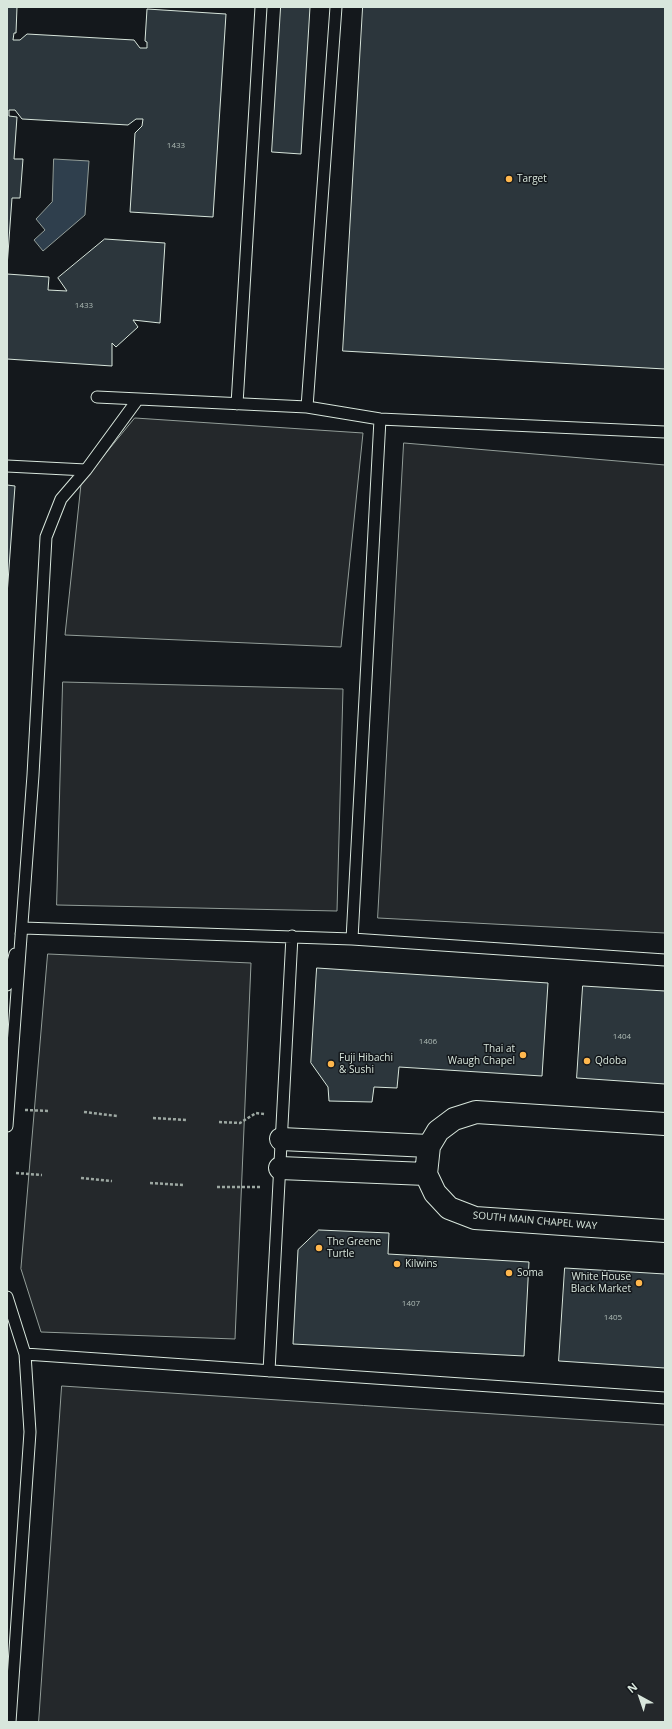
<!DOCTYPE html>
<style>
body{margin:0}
#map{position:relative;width:672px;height:1729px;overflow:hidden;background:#14181c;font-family:"Open Sans",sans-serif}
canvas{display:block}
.frame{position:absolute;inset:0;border:8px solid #d8e6dc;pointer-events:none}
.north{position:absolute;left:620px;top:1677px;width:40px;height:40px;-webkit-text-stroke:3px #14181c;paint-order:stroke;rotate:320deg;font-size:11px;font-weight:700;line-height:16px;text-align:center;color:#d8e6dc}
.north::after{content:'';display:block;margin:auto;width:14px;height:18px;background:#d8e6dc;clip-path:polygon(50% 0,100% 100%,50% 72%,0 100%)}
</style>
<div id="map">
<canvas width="672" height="1729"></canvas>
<div class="frame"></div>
<div class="north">N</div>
</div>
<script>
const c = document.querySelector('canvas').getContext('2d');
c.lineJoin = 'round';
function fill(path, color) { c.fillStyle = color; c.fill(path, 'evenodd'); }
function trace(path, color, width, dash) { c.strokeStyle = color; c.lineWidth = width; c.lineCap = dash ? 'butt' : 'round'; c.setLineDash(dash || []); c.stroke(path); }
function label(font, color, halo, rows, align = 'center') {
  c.font = font + ' "Open Sans",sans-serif'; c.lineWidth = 3; c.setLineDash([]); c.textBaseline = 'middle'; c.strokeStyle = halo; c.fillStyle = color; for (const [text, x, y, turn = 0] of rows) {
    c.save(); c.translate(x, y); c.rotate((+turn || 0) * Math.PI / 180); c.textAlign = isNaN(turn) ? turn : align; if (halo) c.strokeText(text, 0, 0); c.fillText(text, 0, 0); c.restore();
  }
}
const parking = new Path2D(`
 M135,418L363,433L341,647L65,635L81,484Z
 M404,443L665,465V933L378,918Z
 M63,682L343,689L337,911L57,905Z
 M48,954L251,963L235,1339L41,1332L21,1269Z
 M62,1386L665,1425V1722H39Z`);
fill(parking, '#24282b');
trace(parking, '#939e99', 1);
const water = new Path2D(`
 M54,159L89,161L85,215L43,251L34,240L45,230L36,219L52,202Z`);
fill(water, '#2f3f4d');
trace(water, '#939e99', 1);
const building = new Path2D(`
 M7,7H17L16,33H14L13,40H20L27,34L134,40L140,48H147V42L145,41L147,9L226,14L213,217L130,212L135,133L142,126L143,119H136L128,125L22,119L15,110H9V116L17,117L14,159H23L20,198H12L7,267Z
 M281,7H310L301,154L272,152Z
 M363,7H665V369L343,351Z
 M105,239L165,243L160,323L133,320L138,327L116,347L112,343V366L7,359V274L49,277L48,290L67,291L58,278Z
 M7,485L15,486L7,595Z
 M317,968L548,983L542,1076L399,1067L397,1088L374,1087L372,1102L329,1101L328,1087L311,1063Z
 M583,986L665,991V1084L577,1078Z
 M319,1230L389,1233L388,1254L529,1262L524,1356L293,1344L298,1250Z
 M565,1268L665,1274V1368L559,1361Z`);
fill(building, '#2c363c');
trace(building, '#d8e6dc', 1);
const lane = new Path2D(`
 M97,397L307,407L380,419L665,432
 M237,404L261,7
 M307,407L336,7
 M7,466L86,470
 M21,934L23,928L352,939L665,960
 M352,939L380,419
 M7,985L15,954
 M7,1126L33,775L46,537L61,499L86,470L138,399
 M7,1297L25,1354L30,1432L10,1722
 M25,1354L665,1398
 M269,1371L292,936`);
const street = new Path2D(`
 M665,1124L476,1112L454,1119L438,1131L429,1146L426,1174L435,1193L449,1208L475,1218L665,1231
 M281,1139L429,1146
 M280,1168L426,1174`);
trace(lane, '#d8e6dc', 13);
trace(street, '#d8e6dc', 24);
trace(new Path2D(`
 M25,1110L50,1111
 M84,1112L117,1116
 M153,1118L187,1120
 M219,1122L240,1123L256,1113L264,1114
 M16,1173L42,1175
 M81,1178L112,1181
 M150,1183L183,1185
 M217,1187H260`), '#9da8a2', 2.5, [3, 2]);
trace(lane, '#14181c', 11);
trace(street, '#14181c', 22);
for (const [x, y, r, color] of [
 [509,179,4,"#ffb74d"],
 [523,1055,4,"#ffb74d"],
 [587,1061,4,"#ffb74d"],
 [331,1064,4,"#ffb74d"],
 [319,1248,4,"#ffb74d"],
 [397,1264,4,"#ffb74d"],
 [509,1273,4,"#ffb74d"],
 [639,1283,4,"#ffb74d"]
]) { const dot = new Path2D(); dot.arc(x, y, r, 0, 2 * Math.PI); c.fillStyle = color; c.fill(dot); trace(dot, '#14181c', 1.5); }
label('8px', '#adbab4', null, [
 ["1433",176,146],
 ["1433",84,306],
 ["1404",622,1037],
 ["1406",428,1042],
 ["1407",411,1304],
 ["1405",613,1318]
]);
label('10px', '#d8e6dc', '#14181c', [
 ["Target",517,179],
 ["Thai at",515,1049,"right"],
 ["Waugh Chapel",515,1061,"right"],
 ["Fuji Hibachi",339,1058],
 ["& Sushi",339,1070],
 ["Qdoba",595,1061],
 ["The Greene",327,1242],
 ["Turtle",327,1254],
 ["Kilwins",405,1264],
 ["Soma",517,1273],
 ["White House",631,1277,"right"],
 ["Black Market",631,1289,"right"]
], 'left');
label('10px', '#d8e6dc', '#14181c', [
 ["SOUTH MAIN CHAPEL WAY",535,1221,5]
]);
</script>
